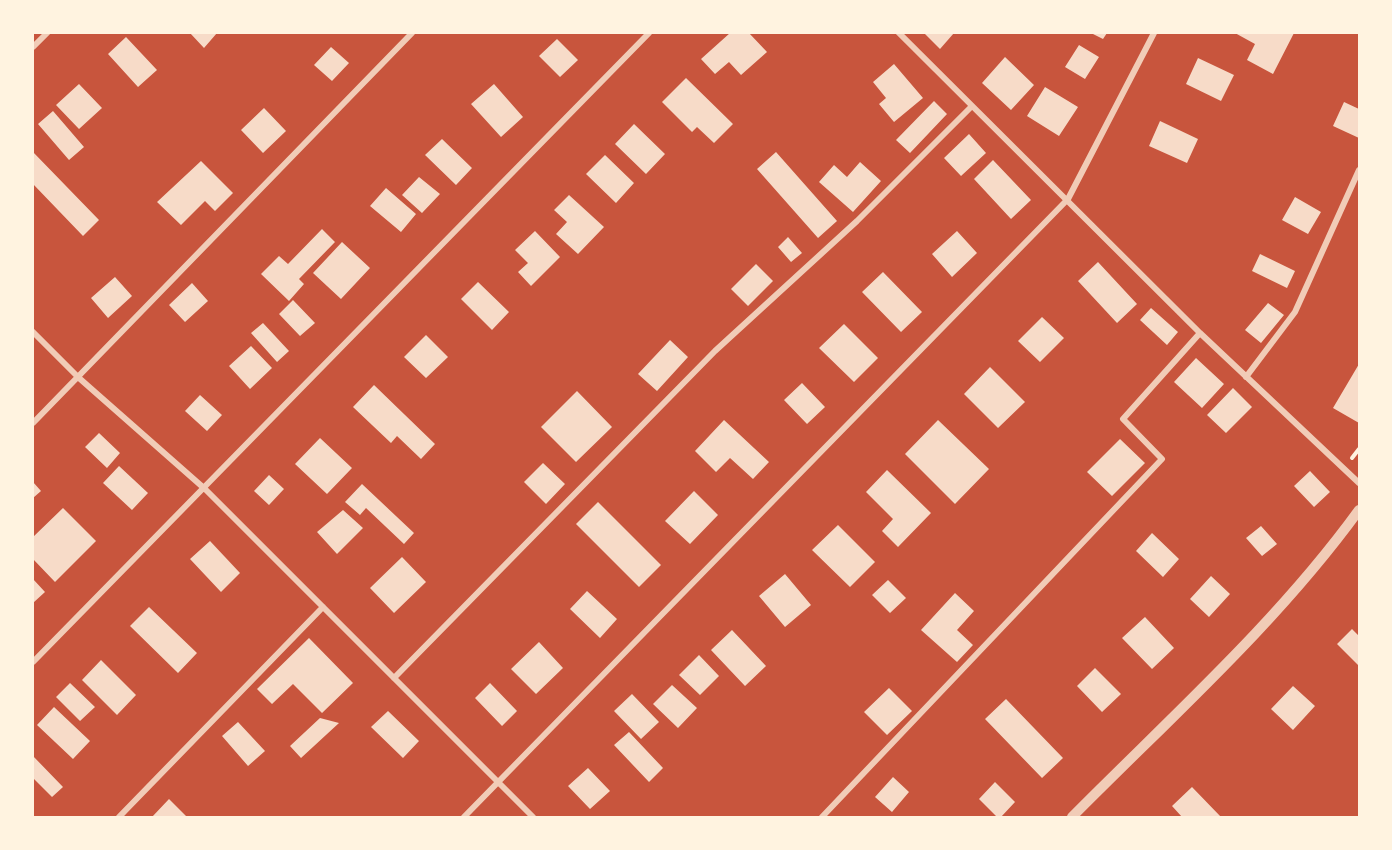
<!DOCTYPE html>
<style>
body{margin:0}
#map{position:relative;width:1392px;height:850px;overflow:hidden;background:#c8553d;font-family:Ubuntu,sans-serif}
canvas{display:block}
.frame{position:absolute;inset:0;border:34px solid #fff3e0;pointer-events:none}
</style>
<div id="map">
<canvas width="1392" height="850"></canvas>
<div class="frame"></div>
</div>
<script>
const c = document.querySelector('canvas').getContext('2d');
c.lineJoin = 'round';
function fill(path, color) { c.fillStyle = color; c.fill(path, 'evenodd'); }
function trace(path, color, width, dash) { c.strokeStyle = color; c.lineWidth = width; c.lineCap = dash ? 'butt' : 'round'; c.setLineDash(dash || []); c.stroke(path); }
fill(new Path2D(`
 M190,33H217L204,48Z
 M730,33H749L767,52L741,75L729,62L715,74L701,59Z
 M924,33H954L940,49Z
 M1091,33H1107L1103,39Z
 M1235,33H1294L1273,74L1247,60L1255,44Z
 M126,37L157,70L138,87L108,54Z
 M557,39L578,60L560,77L539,56Z
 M1079,45L1099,57L1085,79L1065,67Z
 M331,47L349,63L332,81L314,65Z
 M1005,57L1034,85L1011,110L982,83Z
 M1198,58L1234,75L1221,101L1186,84Z
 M894,64L923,98L894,122L879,104L886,98L873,82Z
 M686,78L733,124L714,143L697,127L692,132L662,102Z
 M79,84L102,108L79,129L56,105Z
 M494,84L523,117L501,137L471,104Z
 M1045,87L1078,107L1059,136L1027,116Z
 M934,101L947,114L910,153L896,140Z
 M1344,102L1359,109V138L1333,126Z
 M264,108L286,131L263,153L241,130Z
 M53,111L84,147L69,160L38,124Z
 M1160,121L1198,139L1187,163L1149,146Z
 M634,124L665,154L646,174L615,144Z
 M969,134L986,153L961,176L944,158Z
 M442,139L472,168L456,185L425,155Z
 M33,152L99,220L83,236L33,184Z
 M776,152L837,221L818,238L757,169Z
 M605,155L634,183L616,203L586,174Z
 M993,160L1031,200L1011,219L974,179Z
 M201,161L233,193L215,211L205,201L181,225L157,202Z
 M860,162L881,181L853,212L819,182L834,165L847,177Z
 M419,177L440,194L422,213L402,195Z
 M386,188L416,214L401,232L370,206Z
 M569,195L604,227L578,254L556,234L567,222L554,210Z
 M1295,197L1321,212L1308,234L1282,220Z
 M322,229L335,242L299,279L304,284L289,301L261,274L279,256L288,264Z
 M535,231L560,257L531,286L518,272L528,263L515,250Z
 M957,231L977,253L952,277L932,254Z
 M788,237L802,253L791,262L778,247Z
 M342,242L370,268L341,299L313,273Z
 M1260,254L1295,271L1287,288L1252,271Z
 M1098,262L1137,304L1117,323L1078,281Z
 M756,264L773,281L748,306L731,289Z
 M883,272L922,312L901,332L862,292Z
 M115,277L132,296L108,318L91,298Z
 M478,282L509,312L492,330L461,299Z
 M192,283L208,301L185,322L169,305Z
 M293,300L315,323L300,336L279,314Z
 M1268,303L1284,315L1261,343L1245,330Z
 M1151,308L1178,332L1167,345L1140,320Z
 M1042,317L1064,338L1040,362L1018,341Z
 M263,323L289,351L277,362L251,333Z
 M844,324L878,358L854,382L819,348Z
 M426,335L448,357L426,378L404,357Z
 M670,340L688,357L657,391L638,374Z
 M251,346L272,368L250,389L229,366Z
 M1196,358L1224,384L1202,408L1174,382Z
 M1359,364V423L1333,408Z
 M990,367L1025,402L998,428L964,394Z
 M802,383L825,407L807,424L784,400Z
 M374,385L435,444L421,459L397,436L391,443L353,407Z
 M1233,388L1252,407L1226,433L1207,415Z
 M577,391L612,427L576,462L541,427Z
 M200,395L222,415L207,431L185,411Z
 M724,420L769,462L753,479L730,458L716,472L695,451Z
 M938,420L989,469L955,504L905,454Z
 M99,433L120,453L107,468L85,447Z
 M320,438L352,468L327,494L295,464Z
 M1120,439L1145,463L1112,496L1087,472Z
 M543,463L565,484L546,504L524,482Z
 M119,466L148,493L132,510L103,483Z
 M887,470L931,513L898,547L882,531L893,519L866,492Z
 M1310,471L1330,492L1314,507L1294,486Z
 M269,475L284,489L269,505L254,491Z
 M33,482L41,491L33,498Z
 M362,484L414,533L404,544L366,508L360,515L345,502Z
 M694,491L718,515L690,544L665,521Z
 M598,502L661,565L639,587L576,524Z
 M63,508L96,541L55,582L33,559V537Z
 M343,510L363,528L337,554L317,532Z
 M838,525L875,562L850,587L812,550Z
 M1261,526L1277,544L1262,556L1246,538Z
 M1152,533L1179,559L1163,577L1136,551Z
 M210,541L240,573L221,592L190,559Z
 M402,557L426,582L394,613L370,588Z
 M785,574L811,605L785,627L759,596Z
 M1211,576L1230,594L1209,617L1190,599Z
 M33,579L45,592L33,603Z
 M888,580L906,598L890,613L872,595Z
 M587,591L617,619L600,638L570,609Z
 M955,593L974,611L957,630L973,645L957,662L921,630Z
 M149,607L197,653L178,673L130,626Z
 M1145,617L1174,648L1152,669L1122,638Z
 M1352,629L1359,636V666L1337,644Z
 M732,630L766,666L745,686L711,650Z
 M309,638L353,683L322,713L293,684L272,704L257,689Z
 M539,642L563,668L536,694L511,669Z
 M699,655L719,676L700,695L679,675Z
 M101,660L136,695L117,715L82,680Z
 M1095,668L1121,694L1102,712L1077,686Z
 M70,683L95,707L80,721L56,697Z
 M490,683L517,711L502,726L475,698Z
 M672,685L697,708L678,728L653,704Z
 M1293,686L1315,706L1293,730L1271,709Z
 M889,688L912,711L887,735L864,712Z
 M632,694L659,722L641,739L614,711Z
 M1006,699L1063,758L1042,778L985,719Z
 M54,707L90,741L73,759L37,725Z
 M388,711L419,741L403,758L371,727Z
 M320,718L339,723L301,758L290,746Z
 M238,722L265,751L248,766L222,736Z
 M629,732L663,768L649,782L614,745Z
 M33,756L63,787L52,797L33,778Z
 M588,768L610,791L590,809L568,786Z
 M893,777L909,792L892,812L875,797Z
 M995,782L1015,802L1001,817H997L979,799Z
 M1192,787L1221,817H1182L1172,806Z
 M169,799L187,817H152Z`), '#f7dbc8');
trace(new Path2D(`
 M1352,458L1359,449`), '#fff3e0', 4);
trace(new Path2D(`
 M899,33L1200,333L1359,483
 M33,47L47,33
 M33,332L79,378L205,489L533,817
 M1246,377L1295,312L1359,170
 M33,423L412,33
 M33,662L649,33
 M394,678L715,351L857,221L971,107
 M119,817L323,607
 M464,817L1068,199L1154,33
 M822,817L1162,459L1123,419L1200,333`), '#f1ccb7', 6);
trace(new Path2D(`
 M1072,817C1170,718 1277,623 1359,510`), '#f1ccb7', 10);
</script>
